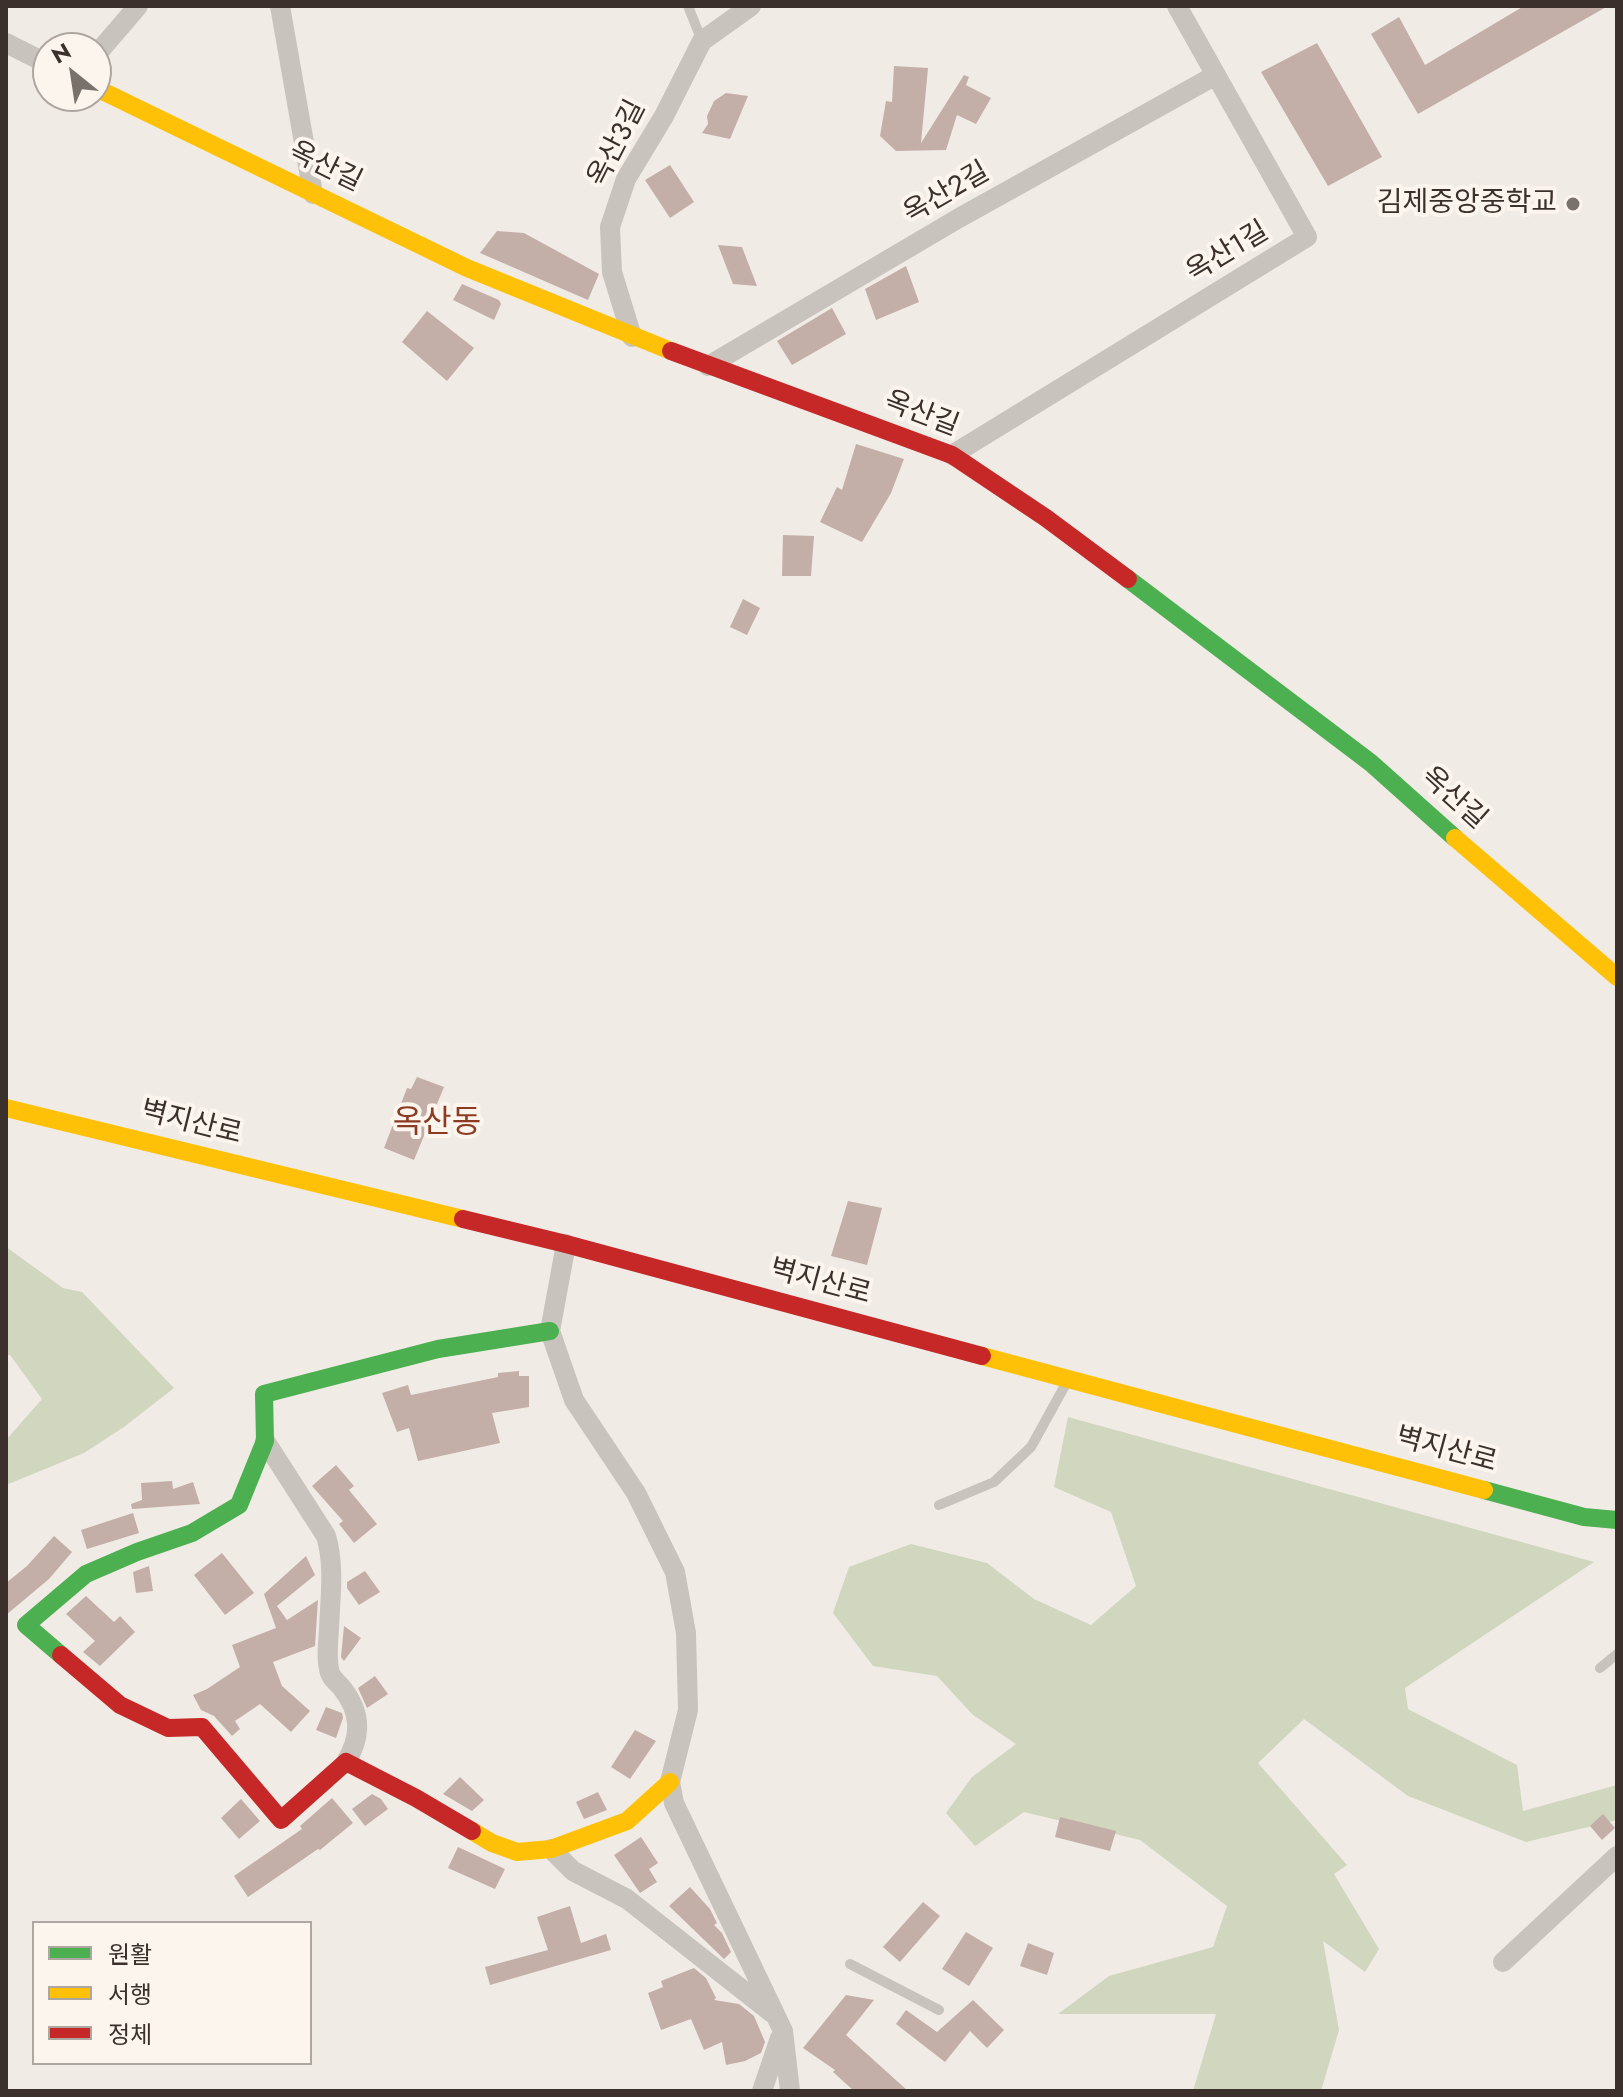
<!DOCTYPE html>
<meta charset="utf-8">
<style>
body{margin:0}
#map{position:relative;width:1623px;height:2097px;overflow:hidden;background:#f0ebe5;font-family:Jost,"Noto Sans KR",sans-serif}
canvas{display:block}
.frame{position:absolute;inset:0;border:8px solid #3b302b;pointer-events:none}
.legend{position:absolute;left:32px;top:1921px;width:280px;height:144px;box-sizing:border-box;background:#fbf5ee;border:2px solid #aea6a0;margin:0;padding:10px 14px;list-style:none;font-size:24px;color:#3b302b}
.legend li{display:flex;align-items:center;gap:16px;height:40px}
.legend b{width:40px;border:2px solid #aea6a0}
.north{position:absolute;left:32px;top:32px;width:80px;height:80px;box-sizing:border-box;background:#fbf5ee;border:2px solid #aea6a0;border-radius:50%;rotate:330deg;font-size:22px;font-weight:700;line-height:32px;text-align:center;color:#3b302b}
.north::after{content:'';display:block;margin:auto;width:28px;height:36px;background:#7a716c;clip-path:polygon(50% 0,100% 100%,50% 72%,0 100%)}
</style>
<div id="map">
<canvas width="1623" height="2097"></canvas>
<div class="frame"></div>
<ul class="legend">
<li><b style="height:10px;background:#4caf50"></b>원활</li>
<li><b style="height:10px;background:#ffc107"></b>서행</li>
<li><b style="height:10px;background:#c62828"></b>정체</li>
</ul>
<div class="north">N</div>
</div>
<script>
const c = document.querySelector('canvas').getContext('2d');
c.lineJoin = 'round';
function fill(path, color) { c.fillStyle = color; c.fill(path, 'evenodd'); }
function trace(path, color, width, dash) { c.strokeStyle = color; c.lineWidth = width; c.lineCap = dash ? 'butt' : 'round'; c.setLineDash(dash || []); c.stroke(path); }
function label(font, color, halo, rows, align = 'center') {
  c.font = font + ' Jost,"Noto Sans KR",sans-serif'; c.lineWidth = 8; c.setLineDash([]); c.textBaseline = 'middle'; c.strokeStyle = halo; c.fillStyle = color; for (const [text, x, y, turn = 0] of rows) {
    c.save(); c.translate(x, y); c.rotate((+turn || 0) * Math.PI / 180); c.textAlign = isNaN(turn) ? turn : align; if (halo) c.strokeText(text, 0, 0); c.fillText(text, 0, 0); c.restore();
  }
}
fill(new Path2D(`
 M6,1247L63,1288L82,1292L174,1388L124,1427L84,1453L6,1485V1440L42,1399L10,1355H6Z
 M1068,1417L1594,1562L1405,1688L1408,1709L1517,1765L1523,1811L1617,1785V1820L1526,1842L1408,1796L1304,1719L1258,1763L1347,1865L1334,1874L1379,1949L1365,1972L1323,1941L1339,2030L1321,2091H1193L1216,2014H1058L1109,1976L1213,1947L1227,1906L1140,1840L1024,1812L975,1846L946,1813L972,1777L1016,1744L973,1715L937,1676L873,1666L833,1613L849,1567L911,1544L987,1563L1034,1599L1091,1625L1136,1586L1111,1512L1054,1487Z`), '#d1d6bf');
fill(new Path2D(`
 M1524,6H1608L1418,114L1371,34L1399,17L1425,65Z
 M1317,43L1382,157L1328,186L1261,72Z
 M894,66L928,68L921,143L964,75L969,77L966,85L991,98L976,124L957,115L946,150L896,151L880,136L886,101L892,102Z
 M726,93L748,96L730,139L702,133L708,124L707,116L714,101Z
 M670,165L694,202L670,218L645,180Z
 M497,231L524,233L599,274L588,300L480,253Z
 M718,245L742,247L757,286L733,284Z
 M906,266L919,302L876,320L865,289Z
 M462,284L499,300L501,304L494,320L453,300Z
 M832,308L846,334L792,365L777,341Z
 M427,311L474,348L447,381L402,342Z
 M856,444L904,459L891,493L862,542L820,522L837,487L842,490Z
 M783,535L814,536L811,576H782Z
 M743,599L760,608L747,635L730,627Z
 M417,1077L444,1087L414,1160L384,1148L407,1088L411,1089Z
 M848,1201L882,1208L867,1265L831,1256Z
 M519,1371V1376H529V1407L492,1413L500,1443L418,1461L409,1428L397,1432L382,1393L408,1385L411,1395L498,1377V1373Z
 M336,1465L354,1486L349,1490L377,1524L354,1543L339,1524L343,1521L312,1486Z
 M172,1481L173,1489L193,1482L200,1504L132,1509L131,1504L142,1500L141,1483Z
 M133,1513L139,1533L87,1549L81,1530Z
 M54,1536L72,1552L49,1579L6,1615V1583L27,1566Z
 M222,1553L254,1593L225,1615L194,1575Z
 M306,1556L315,1575L277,1606L287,1620L318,1600L315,1646L273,1662L282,1686L310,1711L291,1732L260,1704L235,1721L240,1729L232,1736L214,1716L201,1710L193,1695L207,1689L240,1667L232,1645L276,1628L264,1594Z
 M149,1566L153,1591L136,1593L133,1572Z
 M365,1571L380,1592L359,1605L347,1588V1582Z
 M86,1596L114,1622L120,1616L135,1632L100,1666L83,1652L95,1641L66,1614Z
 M344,1626L361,1638L344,1661L341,1657Z
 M375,1676L388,1694L367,1708L358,1688Z
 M326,1707L342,1713L343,1718L336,1738L316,1730Z
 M635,1730L656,1741L630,1779L611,1767Z
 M460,1777L484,1800L472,1811L443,1794Z
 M598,1792L607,1810L584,1819L576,1802Z
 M372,1794L381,1799L388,1809L365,1826L352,1809Z
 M332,1798L353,1823L320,1850L318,1849L248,1897L234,1876L302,1829L300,1826Z
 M241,1799L260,1821L239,1839L221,1818Z
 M1603,1814L1615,1828L1602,1840L1590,1826Z
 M1060,1817L1116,1831L1110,1851L1055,1837Z
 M641,1837L658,1863L649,1869L657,1882L640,1893L614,1855Z
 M458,1847L505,1869L495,1889L448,1868Z
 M690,1887L710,1909L717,1923L714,1925L722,1933L731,1952L724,1959L669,1906Z
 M923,1902L940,1916L900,1962L883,1947Z
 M570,1906L581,1943L606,1934L611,1950L490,1985L485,1967L548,1950L537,1917Z
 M966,1932L993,1948L969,1986L942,1969Z
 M1028,1943L1054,1953L1047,1975L1020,1966Z
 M694,1968L706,1978L716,1998L714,2000L739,2004L754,2016L765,2042L761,2053L745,2061L726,2065L722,2042L704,2050L691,2019L661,2030L648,1993L663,1987L661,1981Z
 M846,1995L874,2000L846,2035L908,2091H854L833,2072L835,2070L803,2048Z
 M973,2000L1004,2030L987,2048L970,2031L945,2062L896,2024L906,2010L937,2032Z`), '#c3afa7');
trace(new Path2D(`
 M688,6L702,41
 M939,1505L994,1482L1031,1447L1068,1380
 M1600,1668L1617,1654
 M850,1964L939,2010`), '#c9c3be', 10);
trace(new Path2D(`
 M280,6L313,194
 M6,43L48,64
 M96,55L138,6
 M632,337L612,272L610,227L626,179L664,116L702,41L751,6
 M708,366L959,218L1216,75
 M952,455L1307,237L1177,6
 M566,1244L550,1331L574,1400L636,1493L675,1572L686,1633L688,1710L670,1782L674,1803L783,2031L790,2091
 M265,1441L326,1536C335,1566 330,1599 329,1630C328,1644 326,1660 330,1673C332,1679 338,1683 342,1688C361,1712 362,1736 346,1762
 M551,1849L573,1871L627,1899L772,2013
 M1503,1962L1617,1856
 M762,2091L780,2038`), '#c9c3be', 20);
trace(new Path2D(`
 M1128,579L1371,763L1455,838
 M1484,1490L1584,1517L1617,1520
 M61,1655L26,1625L86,1574L137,1552L192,1533L239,1505L265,1441L264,1394L438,1349L550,1331`), '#4caf50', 18);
trace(new Path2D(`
 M96,88L467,268L671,351
 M1455,838L1617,977
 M6,1108L463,1219
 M982,1356L1484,1490
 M472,1831L492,1843L517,1852L551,1849L627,1821L670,1782`), '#ffc107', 18);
trace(new Path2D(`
 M671,351L952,455L1046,518L1128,579
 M463,1219L566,1244L982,1356
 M61,1655L120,1705L168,1728L202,1727L281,1820L346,1762L416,1798L472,1831`), '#c62828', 18);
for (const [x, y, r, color] of [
 [1573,204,8,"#7a716c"]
]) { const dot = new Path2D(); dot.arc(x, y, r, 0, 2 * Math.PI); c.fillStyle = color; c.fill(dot); trace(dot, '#fbf5ee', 3); }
label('28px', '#3b302b', '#fbf5ee', [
 ["옥산3길",618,144,-63],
 ["옥산길",325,168,26],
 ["옥산2길",947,194,-30],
 ["옥산1길",1228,253,-31],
 ["옥산길",921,415,21],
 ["옥산길",1453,799,42],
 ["벽지산로",191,1124,14],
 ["벽지산로",820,1283,15],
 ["벽지산로",1446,1451,15]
]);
label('28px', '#3b302b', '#fbf5ee', [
 ["김제중앙중학교",1557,204]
], 'right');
label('32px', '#8c3b22', '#fbf5ee', [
 ["옥산동",437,1124]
]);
</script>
